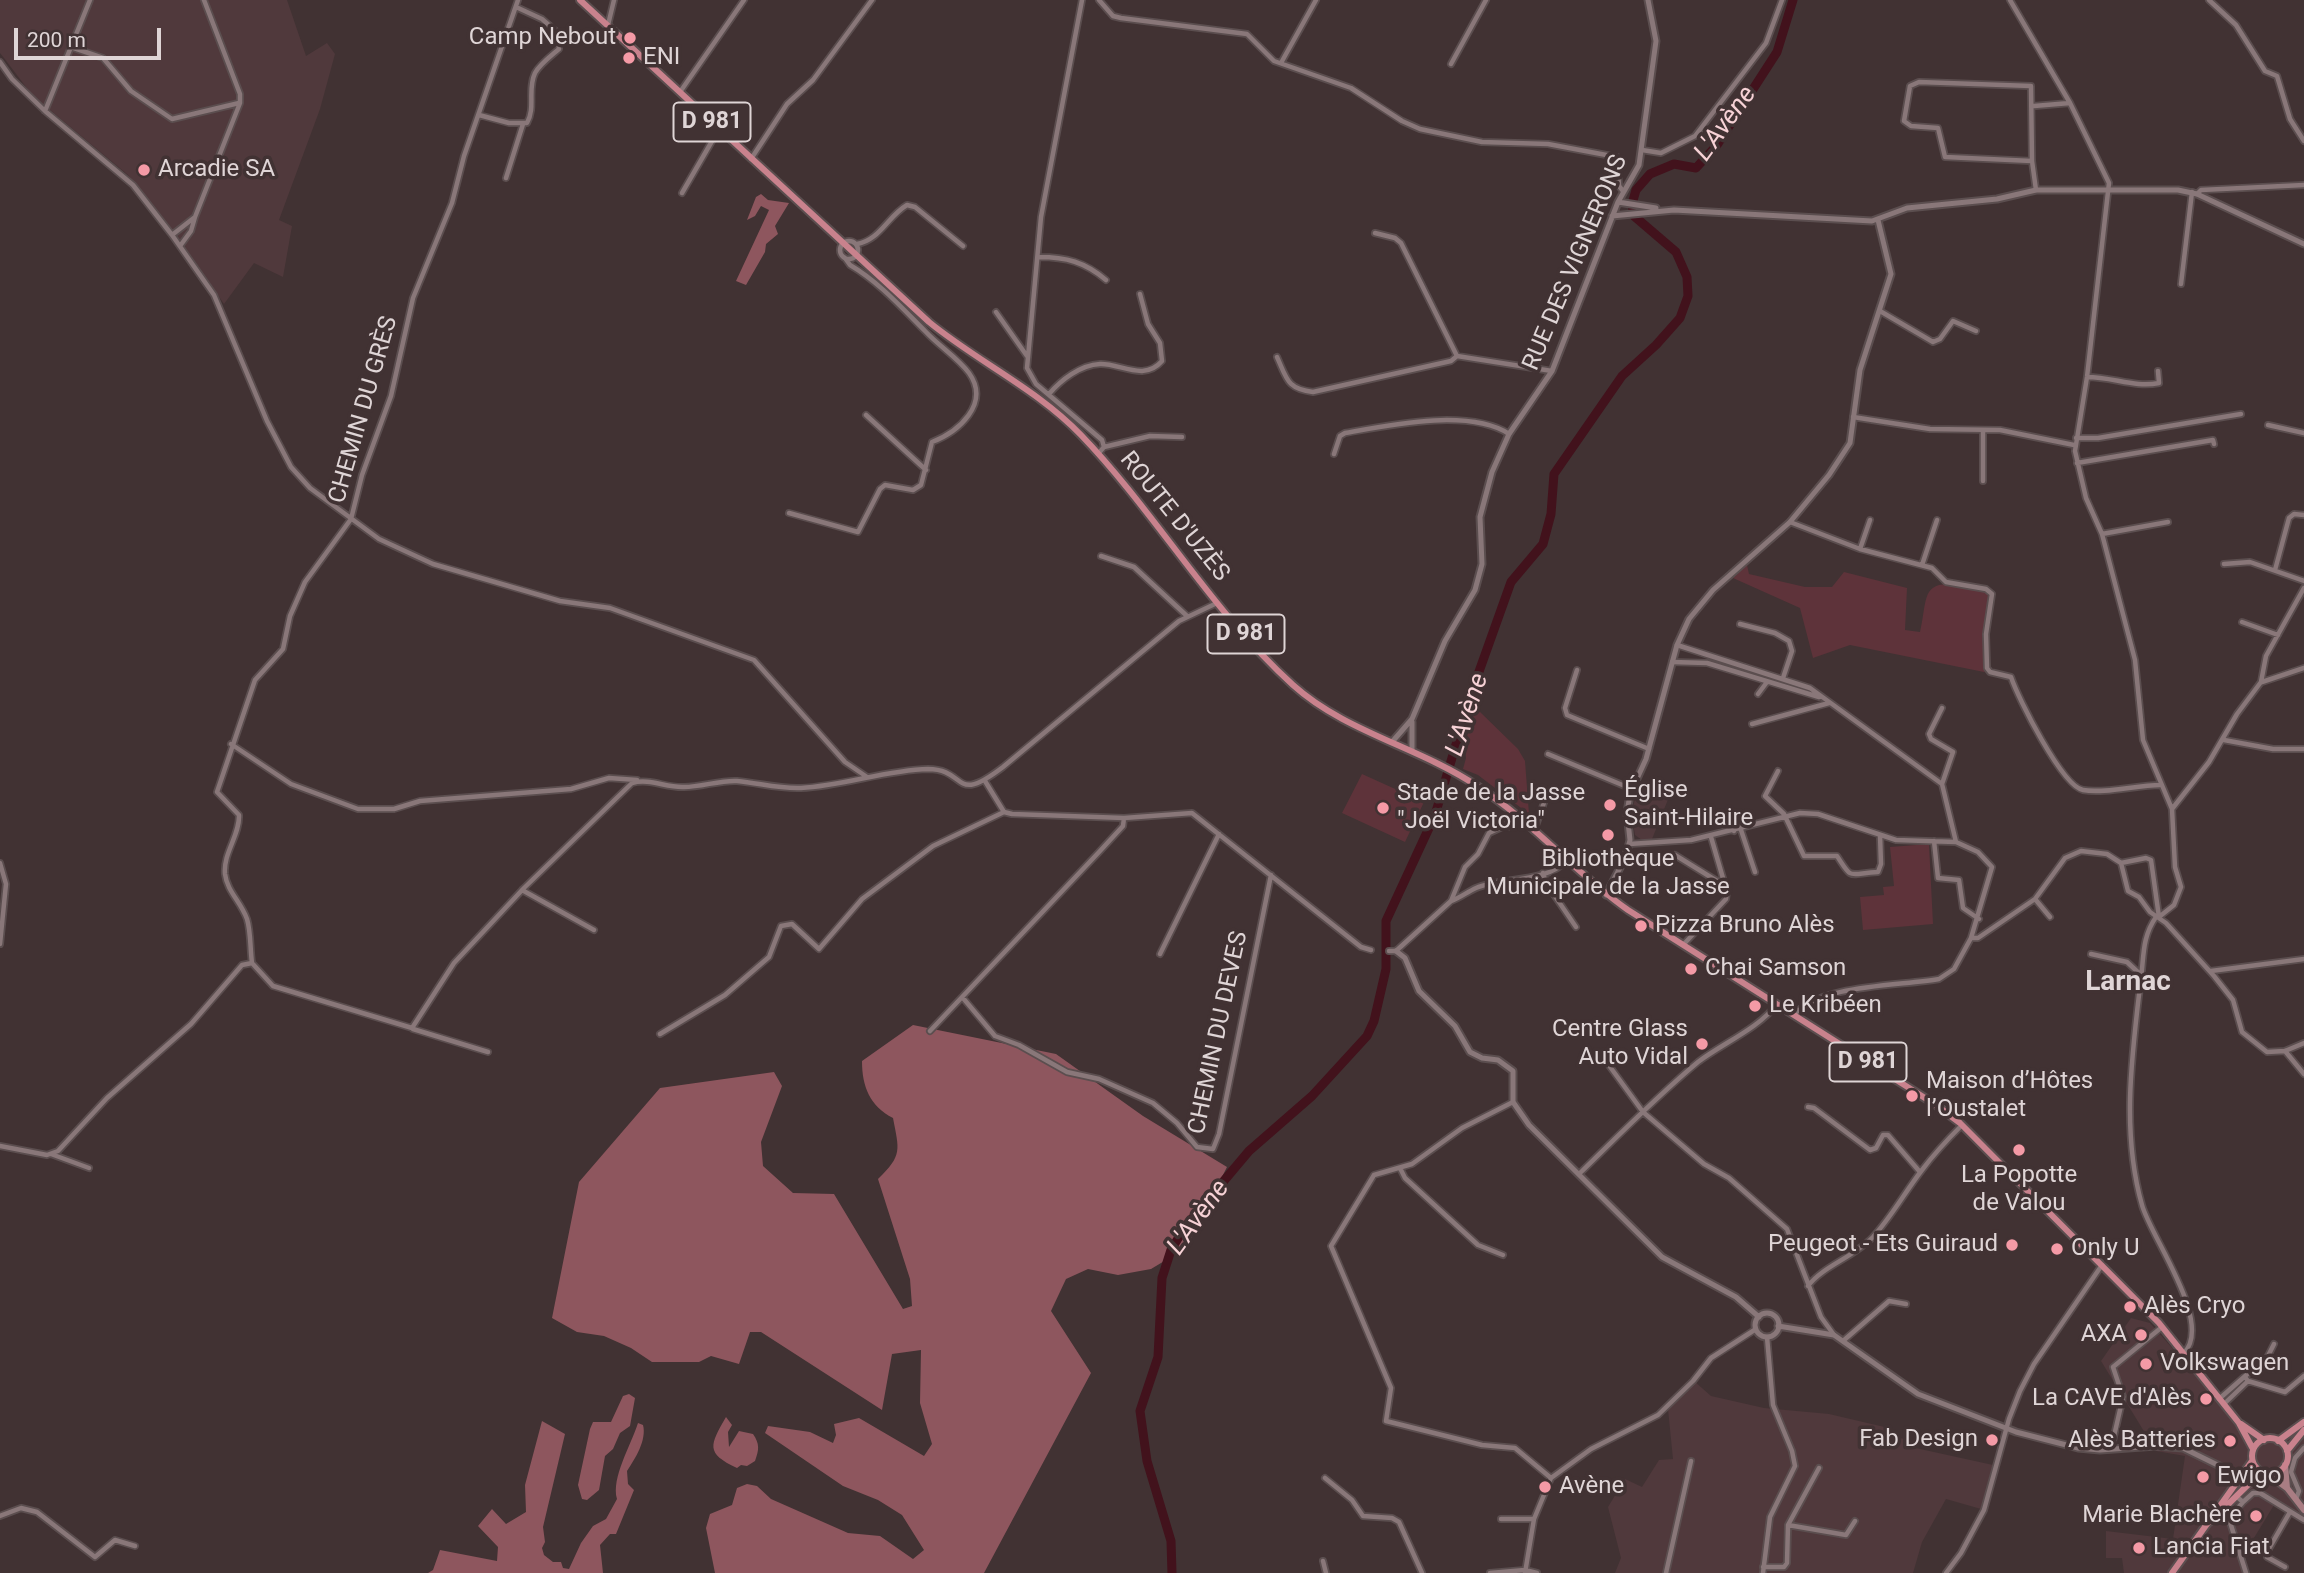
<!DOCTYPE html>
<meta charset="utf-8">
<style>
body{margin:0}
#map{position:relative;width:2304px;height:1573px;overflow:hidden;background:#413233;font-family:Roboto,sans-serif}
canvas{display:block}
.scale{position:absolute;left:14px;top:28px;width:147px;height:32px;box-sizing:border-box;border:4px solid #dfd5d6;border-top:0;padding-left:9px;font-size:21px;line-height:24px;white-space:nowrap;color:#dfd5d6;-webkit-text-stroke:5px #413233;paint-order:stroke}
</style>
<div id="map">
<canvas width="2304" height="1573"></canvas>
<div class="scale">200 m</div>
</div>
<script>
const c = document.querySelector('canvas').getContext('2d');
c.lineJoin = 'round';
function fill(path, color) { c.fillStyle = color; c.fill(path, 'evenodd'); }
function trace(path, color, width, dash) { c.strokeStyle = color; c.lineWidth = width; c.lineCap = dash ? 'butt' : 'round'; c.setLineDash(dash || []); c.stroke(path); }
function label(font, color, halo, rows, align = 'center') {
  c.font = font + ' Roboto,sans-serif'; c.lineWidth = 7; c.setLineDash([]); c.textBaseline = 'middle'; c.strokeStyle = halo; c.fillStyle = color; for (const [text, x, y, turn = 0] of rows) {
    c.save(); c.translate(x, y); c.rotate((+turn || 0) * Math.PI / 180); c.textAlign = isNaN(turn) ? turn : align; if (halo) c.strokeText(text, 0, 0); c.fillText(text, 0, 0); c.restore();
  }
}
fill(new Path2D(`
 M0,0H287L306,56L327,43L335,54L320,109L279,220L292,226L283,277L254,263L224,304L187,250L128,175L32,95L4,58L0,53Z
 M1637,793L1669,797L1652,839L1642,840L1635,835L1631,812Z
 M2131,1318L2150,1323L2251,1437L2266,1434L2304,1436V1517L2274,1505L2240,1561L2244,1573H2124L2122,1558H2106V1531L2173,1539L2185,1456L2156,1451L2101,1361Z
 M1694,1381L1711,1396L1764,1408L1829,1414L1893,1429V1437L1911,1440V1447L1993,1465L1981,1509L1946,1499L1922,1542L1913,1573H1615L1621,1558L1608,1507L1625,1479L1642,1487L1659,1460L1673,1459L1668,1409Z`), '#50393c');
fill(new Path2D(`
 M1747,565L1749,574L1805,587H1832L1844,572L1907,588L1905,630L1920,632C1928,598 1920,578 1963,586C1973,588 1982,588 1989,595L1983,653L1989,669L1984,672L1850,645L1813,658L1800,608L1733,578Z
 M1478,710L1518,749L1525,761L1529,814L1478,775L1463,769L1466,758L1464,747L1474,711Z
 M1362,774L1424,802L1405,842L1342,813Z
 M1929,844L1933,924L1863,930L1860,897L1884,895L1883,887L1894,886L1890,847Z`), '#5e333a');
fill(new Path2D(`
 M761,194L768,200L789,203L775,226L778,234L766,244L765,252L746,285L736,281L769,210L761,206L755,216L747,220L756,197Z
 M913,1025L1056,1054L1143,1116L1227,1167L1186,1248L1151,1269L1118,1275L1088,1269L1066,1279L1051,1311L1091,1373L984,1573H715L706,1528L710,1514L732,1505L737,1488L747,1484L757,1486L771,1499L848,1533L880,1536L913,1559L924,1550L902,1515L878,1500L843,1486L765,1433L768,1426L810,1432L833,1443L836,1435L834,1424L859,1418L924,1456L932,1444L920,1403L921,1350L892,1354L882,1410L761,1332H750L739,1364L711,1356L699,1362H652L631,1348L604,1336L577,1332L552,1318L579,1182L660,1088L774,1072L782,1086L761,1142L763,1166L793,1193L834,1194L903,1309L912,1306L910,1279L878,1179C903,1155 899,1150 893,1118C870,1106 862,1087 862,1061Z
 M629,1394L635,1398L630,1426L620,1433L613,1449L605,1456L599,1490L587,1500L582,1499L578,1485L590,1429L593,1422H611L623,1396Z
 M726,1417L732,1425L728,1432L729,1447L739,1431L753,1434C760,1444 759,1450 755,1461L747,1466L741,1465L737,1468C705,1453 710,1445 726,1417Z
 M542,1421L565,1434L543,1527L545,1542L542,1548L544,1555L553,1562H561L563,1568L569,1569L581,1543L593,1526L606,1519L617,1499C611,1478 631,1445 638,1423L643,1425C647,1440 635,1459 627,1471L628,1484L634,1490L616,1534H610L600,1545L603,1573H428L433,1570L440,1550L497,1561L498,1547L478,1526L492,1509L506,1524L526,1512L525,1485Z`), '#8e565e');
trace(new Path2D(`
 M1172,1573L1171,1541L1147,1461L1140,1411L1158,1357L1162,1278L1171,1250L1185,1227L1249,1151L1312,1096L1367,1036L1374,1021L1386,969V921L1435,815L1471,694L1511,582L1543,544L1551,514L1554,474L1622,376L1656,345L1680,318L1688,296L1687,277L1676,252L1634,216L1632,204L1636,190L1650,174L1674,164L1696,168L1717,145L1777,52L1793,0`), '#42121c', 9);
const minor = new Path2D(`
 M1082,0L1041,217L1027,368L1036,384L1102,440L1104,447L1098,454
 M1099,0L1113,16L1121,18L1247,34L1274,61L1351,88L1402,121L1420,129L1482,142L1548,144L1617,157L1619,186L1623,191
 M2010,0L2070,103L2109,183L2087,377L2075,451L2086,498L2102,534L2135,660L2143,740L2172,809L2175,867L2181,887L2174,905L2159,917L2151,860L2146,858L2121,863
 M2209,0L2236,25L2265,71L2277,76L2290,119L2304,141
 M608,25L614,0
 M71,47L103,58L131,91L172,119L239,103
 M0,62L12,79L45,111L133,185L172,235L214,295L267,421L291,467L310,488L379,539L433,564L560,601L610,608L754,660L845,762L867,777
 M1281,63L1316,0
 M1451,64L1486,0
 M680,92L744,0
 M2034,106L2070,103
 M45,111L90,0
 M479,115L509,123H527C536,107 527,90 535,73C540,64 551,56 559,49L558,33L542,19L516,7
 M1642,150L1661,153L1695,136L1766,43L1782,0
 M751,159L787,104L813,80L872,0
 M2032,161L1945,157L1938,128L1911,126L1904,121L1910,86L1919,82L2031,86L2032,161L2036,190
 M506,178L523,124
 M682,193L719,129
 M2197,194L2201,190L2304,185
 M195,217L240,103V94L204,0
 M1375,233L1395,238L1401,243L1457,356
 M172,235L195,217L191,231L180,246
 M840 250a9 9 0 1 1 18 0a9 9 0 1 1-18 0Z
 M857,244C880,240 888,216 907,205L915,207L963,246
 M1039,257C1066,257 1085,262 1106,280
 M2181,284L2192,192
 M1880,311L1933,342L1940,339L1953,321L1976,331
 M996,312L1027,356
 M1277,357C1287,379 1287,389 1313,392L1451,361L1457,356L1552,371
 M2087,377C2113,377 2135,388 2159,383L2158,371
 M1049,394C1061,380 1080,365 1100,364C1120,363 1144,382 1162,361L1160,343L1148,324L1140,294
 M866,415L926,470
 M1853,417L1930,429L2000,430L2074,445
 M2268,425L2304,433
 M1983,430V481
 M2076,438H2098L2241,414
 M1104,447L1150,436L1182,437
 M1334,454L1340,436L1345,433C1389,425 1469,408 1509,434
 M2077,463L2213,440L2214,444
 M789,513L858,532L880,489L885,485L913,490L921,485L932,442C958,432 991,404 969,373C958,358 939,346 926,332C902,308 879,282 850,265L845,258
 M1790,522L1860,549L1932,568L1946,582L1986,589L1992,594L1986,634L1987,668L1990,672L2011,677C2018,698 2062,786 2083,790C2104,794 2137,785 2160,785
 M2102,534L2168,522
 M1860,549L1870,520
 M1101,556L1134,567L1187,616
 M2224,564L2250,562L2304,581
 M1922,565L1937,520
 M2275,570L2289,518L2294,514L2304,515
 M2242,622L2278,635
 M1740,624L1775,633L1789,641L1792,651L1783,678
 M1677,645L1810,688L1942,784L1956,842
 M1672,662L1707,663L1819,697
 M1577,670L1565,708L1567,715L1649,749
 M2262,682L2304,668
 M1758,694L1767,682
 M1752,724L1829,703
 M2224,740L2273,749H2304
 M231,744L291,784L358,809H394L420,801L571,789L609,778L637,780
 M1548,754L1632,789
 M1778,771L1765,796L1784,814L1804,856H1837C1853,880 1846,874 1878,872L1881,864L1880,835
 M985,781L1004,812L1012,814L1124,818L1192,813L1361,947L1371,950
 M1942,784L1953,752L1931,739L1929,734L1942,708
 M2172,809L2209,762L2237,714L2261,682L2266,656L2304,588
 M1503,826L1513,813
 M1741,830L1755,872
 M1534,831L1547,794
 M1734,831L1743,815
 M1934,841L1938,878L1959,880L1963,908L1979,919
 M1629,844L1691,840L1800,813L1818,814L1896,840L1956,842L1978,852L1992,867L1971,938
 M1675,855L1717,881H1723
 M0,863L6,884L0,944
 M2121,863L2128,891L2139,897L2150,912L2166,923L2214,976L2233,1000L2242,1032L2267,1052L2285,1051L2304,1043
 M1543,873L1546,883L1576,927
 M522,890L594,930
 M2035,899L2050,917
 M1451,901C1460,898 1467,892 1476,888C1502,877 1546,883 1566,861
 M2156,917C2142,937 2144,956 2141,978C2132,1054 2121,1131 2142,1205C2150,1236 2214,1322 2184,1353
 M1683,945L1726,899L1727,892L1711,837
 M1389,951H1396L1451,901L1465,867L1478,854L1489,833L1502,827L1527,825
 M1160,954L1219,834
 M2091,954L2127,962L2141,975
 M252,963L273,986L412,1028L454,963L524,888L632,783C650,778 666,788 684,787C702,787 720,780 737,781C759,783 779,789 801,788C844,786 885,770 928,769C968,769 952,806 1003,767L1179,621L1217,603
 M252,963C250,949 251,932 247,919C241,902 227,891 225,874C223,853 240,835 239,815L217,792L255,680L283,649L290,616L305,582L351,519L362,475L391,396L413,298L452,203L464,156L518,0
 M2211,971L2304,959
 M963,998L995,1036L1019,1045L1067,1072L1099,1079L1153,1103L1177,1123L1197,1147L1213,1149L1219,1134L1271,875
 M1794,1015C1820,984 1901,986 1939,979L1954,969L1971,938H1978L2035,899L2065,858L2081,851L2107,854L2121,863
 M413,1029L488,1052
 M930,1031L1100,851L1123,826L1124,818
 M660,1034L725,995L769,957L781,926L792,924L819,949L862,899L933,846L1004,812
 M2285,1051L2304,1074
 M1608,1064L1643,1112L1704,1164L1729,1178L1787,1229L1821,1317L1834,1335
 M1513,1102L1462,1128L1412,1164L1374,1175L1331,1246L1391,1388L1386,1421L1482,1445L1515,1448L1551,1478
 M1808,1107L1814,1108L1870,1150L1876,1148L1883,1135H1888L1920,1172
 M0,1146L47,1155L58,1151L107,1098L191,1024L242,965L252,963
 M51,1154L89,1168
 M1401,1170L1405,1178L1478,1245L1503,1255
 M1579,1174C1618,1136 1656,1097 1698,1062C1723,1043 1758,1029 1777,1004
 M1808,1286C1823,1266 1854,1257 1873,1237C1892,1216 1905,1192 1922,1170C1934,1154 1948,1139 1962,1125
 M1843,1341L1889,1301L1906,1304
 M2245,1377L2248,1381L2285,1392L2304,1376
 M2219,1399L2268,1356L2274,1344
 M2224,1404L2248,1381
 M2111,1449L2123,1397L2113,1367L2162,1327
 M1325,1478L1352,1500L1363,1516L1392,1518L1399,1522L1422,1573
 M2236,1496L2243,1502L2253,1493H2260L2304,1520
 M2296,1499L2299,1491L2291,1472L2295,1458L2304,1448
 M2243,1502L2232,1515L2230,1522L2246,1573
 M0,1516L21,1508L37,1512L95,1557L115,1540L135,1546
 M1501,1519H1534
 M1788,1525L1846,1535L1855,1521
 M1323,1561L1326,1573
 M1763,1567H1784L1787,1563L1788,1525L1819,1468
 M2285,1567L2267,1557V1552L2290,1512
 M1490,1573L1525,1570L1537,1573
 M1525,1573L1534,1519L1551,1478L1591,1449L1658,1415L1693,1381L1711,1358L1756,1329
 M1666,1573L1691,1461
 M1763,1573L1770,1517L1795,1466L1792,1451L1773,1405L1767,1337
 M1946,1573L1961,1553L1984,1510L2009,1419L2020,1391L2034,1364L2102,1265`);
const tertiary = new Path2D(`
 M1618,202L1656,208
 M1612,216L1674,210L1872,221L1907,208L1997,199L2036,190H2178L2197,194L2304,244
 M1412,722V751
 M1392,742L1412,719L1445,641L1475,590L1482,564L1480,517L1492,472L1509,434L1552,371L1618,202L1639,165L1656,41L1648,0
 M1606,895L1626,856L1630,840L1627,813L1630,794L1646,759L1677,645L1689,619L1713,590L1790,522L1829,475L1850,443L1860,370L1891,274L1878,220
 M1396,951L1405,958L1419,991L1455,1026L1470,1052L1482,1058L1498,1060L1513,1071V1102L1529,1125L1662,1257L1736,1297L1759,1317
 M1755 1325a12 12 0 1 1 24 0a12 12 0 1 1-24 0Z
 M1778,1326L1834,1335L1918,1394L2016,1432L2078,1448L2100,1450L2156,1446L2183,1448L2242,1477`);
const secondary = new Path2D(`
 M2285,1465L2287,1488
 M2268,1474L2287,1488L2304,1510`);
const primary = new Path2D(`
 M580,0L929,322C978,362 1037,389 1081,435C1156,513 1212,612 1293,685C1345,732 1419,747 1477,786C1532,821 1575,873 1628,910L1936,1105L1960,1123L2159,1323L2239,1423L2253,1449
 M2241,1424L2264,1440
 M2252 1456a18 18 0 1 1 36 0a18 18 0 1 1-36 0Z
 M2278,1441L2304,1422
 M2287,1451L2304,1430
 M2211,1521L2261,1472
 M2172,1573L2252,1461`);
trace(minor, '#5b4e4f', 8);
trace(tertiary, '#5b4e4f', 9);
trace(secondary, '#5b4e4f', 10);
trace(primary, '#5b4e4f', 10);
trace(minor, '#897779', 4.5);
trace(tertiary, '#897779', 5);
trace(secondary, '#a97d83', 6);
trace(primary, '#c9828d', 6);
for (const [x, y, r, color] of [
 [630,38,7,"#f49aa6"],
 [629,58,7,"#f49aa6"],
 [144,170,7,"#f49aa6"],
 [1610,805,7,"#f49aa6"],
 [1383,808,7,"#f49aa6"],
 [1608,835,7,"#f49aa6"],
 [1641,926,7,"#f49aa6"],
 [1691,969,7,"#f49aa6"],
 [1755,1006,7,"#f49aa6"],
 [1702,1044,7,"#f49aa6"],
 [1912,1096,7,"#f49aa6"],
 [2019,1150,7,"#f49aa6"],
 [2012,1245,7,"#f49aa6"],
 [2057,1249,7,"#f49aa6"],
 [2130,1307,7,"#f49aa6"],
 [2141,1335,7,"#f49aa6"],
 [2146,1364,7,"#f49aa6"],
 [2206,1399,7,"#f49aa6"],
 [1992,1440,7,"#f49aa6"],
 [2230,1441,7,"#f49aa6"],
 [2203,1477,7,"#f49aa6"],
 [1545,1487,7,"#f49aa6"],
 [2256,1516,7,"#f49aa6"],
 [2139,1548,7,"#f49aa6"]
]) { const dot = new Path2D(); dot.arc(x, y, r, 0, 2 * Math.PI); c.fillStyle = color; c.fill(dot); trace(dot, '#413233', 2.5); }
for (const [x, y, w] of [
 [712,122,77],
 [1246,634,77],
 [1868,1062,77]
]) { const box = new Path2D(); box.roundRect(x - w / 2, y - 19.5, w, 39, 5); c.fillStyle = '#413233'; c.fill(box); trace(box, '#dfd5d6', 2); }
label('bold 23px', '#dfd5d6', null, [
 ["D 981",712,122],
 ["D 981",1246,634],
 ["D 981",1868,1062]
]);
label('24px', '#dfd5d6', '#413233', [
 ["Camp Nebout",616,38,"right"],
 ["ENI",643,58],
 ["Arcadie SA",158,170],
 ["Église",1624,791],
 ["Saint-Hilaire",1624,819],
 ["Stade de la Jasse",1397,794],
 ["\"Joël Victoria\"",1397,822],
 ["Bibliothèque",1608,860,"center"],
 ["Municipale de la Jasse",1608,888,"center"],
 ["Pizza Bruno Alès",1655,926],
 ["Chai Samson",1705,969],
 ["Le Kribéen",1769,1006],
 ["Centre Glass",1688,1030,"right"],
 ["Auto Vidal",1688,1058,"right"],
 ["Maison d’Hôtes",1926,1082],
 ["l’Oustalet",1926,1110],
 ["La Popotte",2019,1176,"center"],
 ["de Valou",2019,1204,"center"],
 ["Peugeot - Ets Guiraud",1998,1245,"right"],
 ["Only U",2071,1249],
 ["Alès Cryo",2144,1307],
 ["AXA",2127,1335,"right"],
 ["Volkswagen",2160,1364],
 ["La CAVE d'Alès",2192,1399,"right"],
 ["Fab Design",1978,1440,"right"],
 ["Alès Batteries",2216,1441,"right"],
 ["Ewigo",2217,1477],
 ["Avène",1559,1487],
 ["Marie Blachère",2242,1516,"right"],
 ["Lancia Fiat",2153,1548]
], 'left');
label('24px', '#dfd5d6', '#413233', [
 ["RUE DES VIGNERONS",1576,263,-67],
 ["CHEMIN DU GRÈS",364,410,-74],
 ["ROUTE D'UZÈS",1174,517,51],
 ["CHEMIN DU DEVES",1219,1033,-78]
]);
label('italic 26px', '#f7d2d6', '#413233', [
 ["L'Avène",1726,124,-54],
 ["L'Avène",1468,715,-72],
 ["L'Avène",1199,1218,-54]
]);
label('bold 28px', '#dfd5d6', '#413233', [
 ["Larnac",2128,983]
]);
</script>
